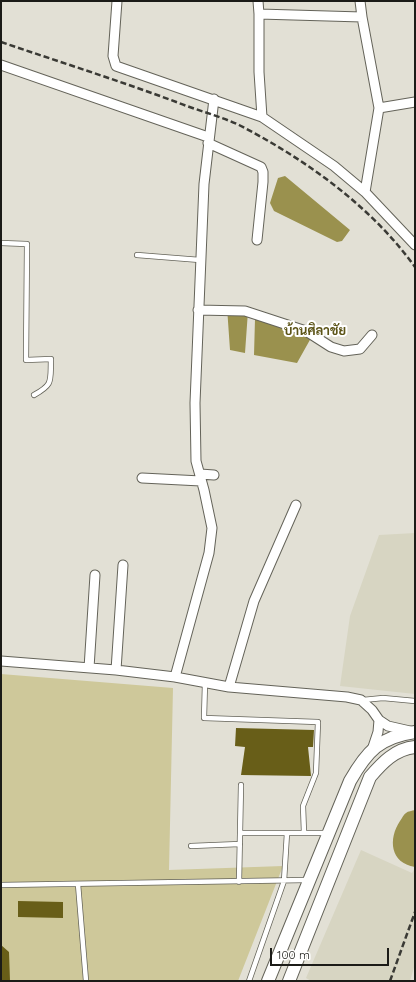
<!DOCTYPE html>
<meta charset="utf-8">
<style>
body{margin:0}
#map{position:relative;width:416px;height:982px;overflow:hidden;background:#e2e0d5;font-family:Quicksand,sans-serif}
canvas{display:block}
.frame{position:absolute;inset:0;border:2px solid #1b1b17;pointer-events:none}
.scale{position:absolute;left:270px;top:948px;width:119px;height:18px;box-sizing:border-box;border:2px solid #1b1b17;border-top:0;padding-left:5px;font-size:12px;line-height:14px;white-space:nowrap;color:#1b1b17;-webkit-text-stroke:3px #fff;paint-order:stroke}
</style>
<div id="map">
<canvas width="416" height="982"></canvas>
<div class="frame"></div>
<div class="scale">100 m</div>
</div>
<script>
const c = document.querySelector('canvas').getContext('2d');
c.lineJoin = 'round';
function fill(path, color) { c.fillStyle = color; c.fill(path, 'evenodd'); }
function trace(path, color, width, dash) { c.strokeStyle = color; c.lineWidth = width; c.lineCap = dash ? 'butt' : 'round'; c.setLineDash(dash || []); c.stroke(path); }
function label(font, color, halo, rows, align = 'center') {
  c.font = font + ' Quicksand,Sarabun,sans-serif'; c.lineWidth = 4; c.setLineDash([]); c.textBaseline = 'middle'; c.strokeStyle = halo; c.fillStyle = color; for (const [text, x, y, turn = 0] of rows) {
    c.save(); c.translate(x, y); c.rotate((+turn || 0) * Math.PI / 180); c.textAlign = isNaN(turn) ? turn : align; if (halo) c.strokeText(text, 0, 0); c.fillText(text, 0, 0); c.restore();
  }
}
fill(new Path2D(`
 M415,533V694L340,686L350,616L379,535Z
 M361,850L412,873L415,868V964L410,981H311L306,978Z`), '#d7d5c2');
fill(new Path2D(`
 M1,674L173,688L169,870L283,866L238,981H1Z`), '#cec89a');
fill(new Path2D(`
 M285,176L350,230L342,241L337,242L274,211L270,203L278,178Z
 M227,307L248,311L245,353L230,350Z
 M255,319L303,330L311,338L297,363L254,355Z
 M415,810V867C390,863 388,839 400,821C402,818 404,814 406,813C408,811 412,811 415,810Z`), '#9a914e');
fill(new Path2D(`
 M236,728L314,730L313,747H308L311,776L241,775L245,747L235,746Z
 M18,901L63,902V918L18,917Z
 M1,945L9,952L10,981H1Z`), '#685e18');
const lane = new Path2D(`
 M1,243L27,244L26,360L51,359C50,381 54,384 34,395
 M137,255L200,260
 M205,683L204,718L318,722L316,773L303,806L304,833
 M363,700L383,698L415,701
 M240,833H327
 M191,846L240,844
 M239,882L241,785
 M78,884L86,981
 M1,885L307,880
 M249,981L284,881L287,833`);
const street = new Path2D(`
 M117,1L113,56L116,66L262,117
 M258,1L259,14
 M360,1L362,17
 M1,65L208,137
 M415,102L379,108L362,17L259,14V72L262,117L334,166L365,192L415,245
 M208,143L261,167L263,172V182L257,240
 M365,192L379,108
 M198,310L245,311L306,331L331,347L344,351L360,349L372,335
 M200,474L214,475
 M142,478L201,481
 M1,661L116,670L175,677L229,687L347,697L361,700L372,710L379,720L388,726L410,731
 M89,668L95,575
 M116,670L123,565
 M175,677L209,553L212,528L204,490L196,461L195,403L204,184L214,99
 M229,687L254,601L296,505
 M372,750L378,732L379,720`);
const secondary = new Path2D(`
 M268,981L350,781C367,751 380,737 415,732
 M289,981L370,777C382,763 395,749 415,747`);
trace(lane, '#646359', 6);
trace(street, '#646359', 11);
trace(secondary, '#646359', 14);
trace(lane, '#fff', 4.5);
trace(street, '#fff', 9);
trace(secondary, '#fff', 12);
trace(new Path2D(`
 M1,42C60,62 120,81 179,103C199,111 220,116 239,125C305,159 371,206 415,267
 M390,981L415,912`), '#3a3a35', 2.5, [6, 3]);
label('bold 13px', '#5c5417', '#fff', [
 ["บ้านศิลาชัย",315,331]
]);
</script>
